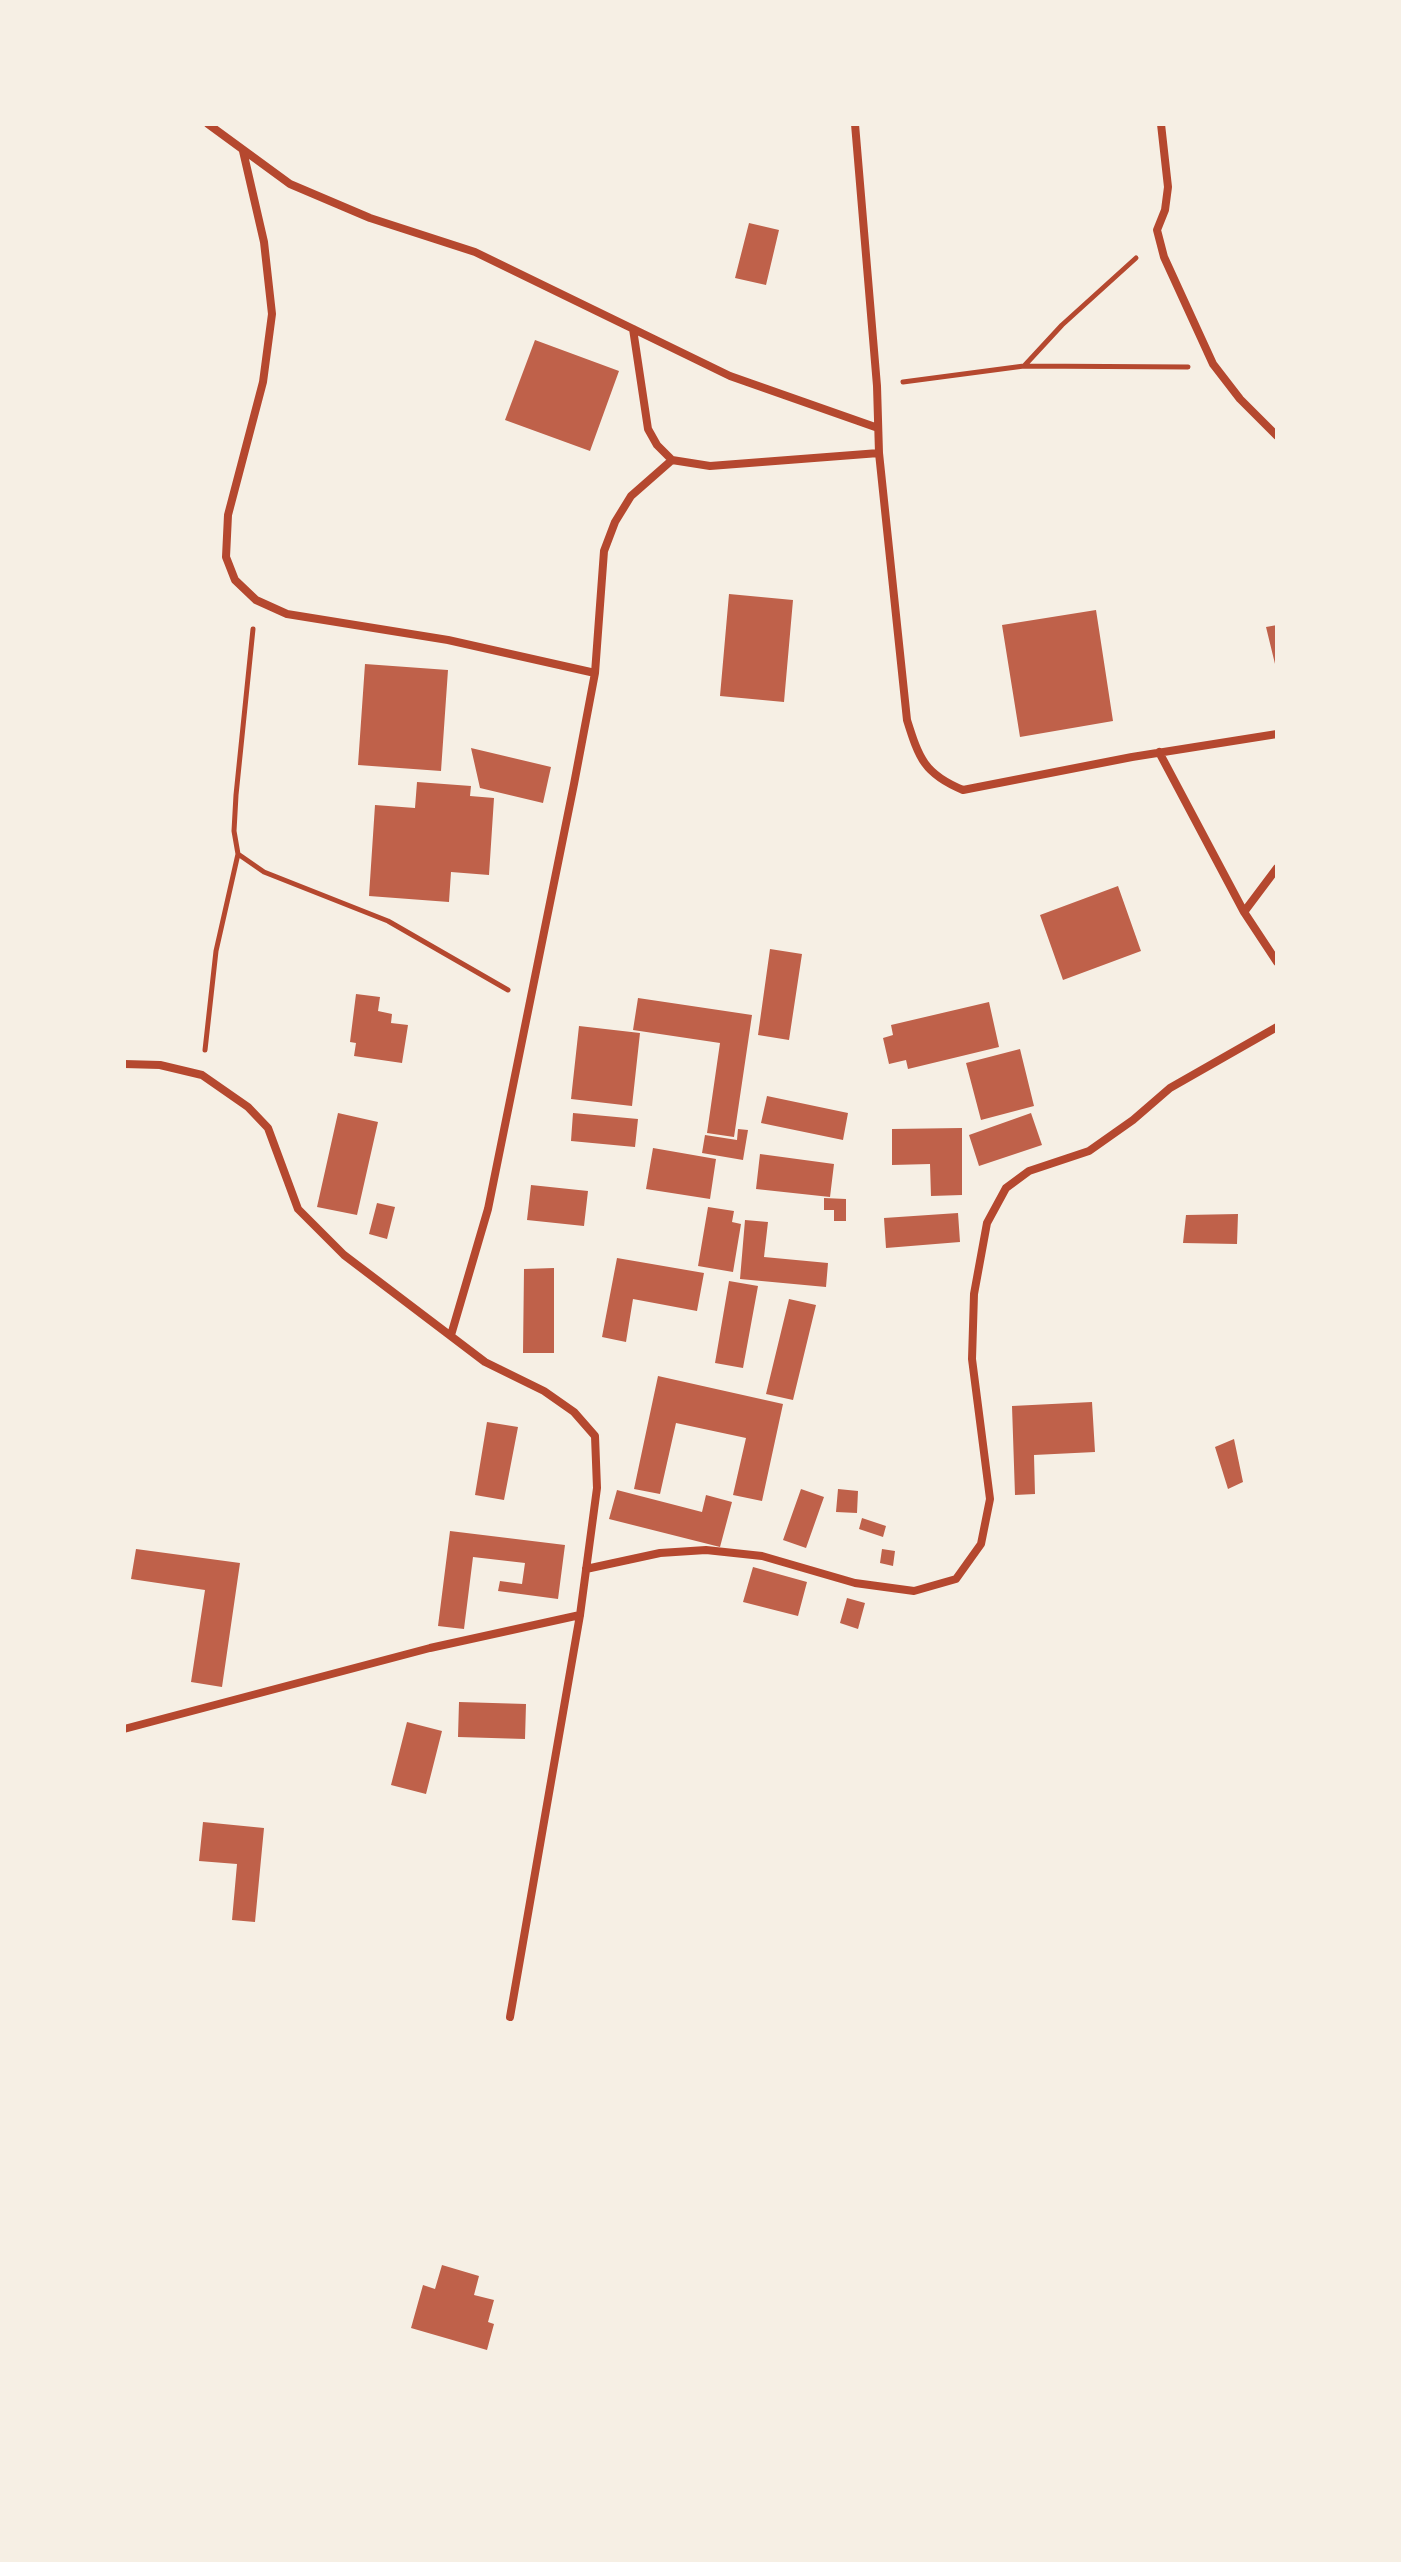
<!DOCTYPE html>
<style>
body{margin:0}
#map{position:relative;width:1401px;height:2562px;overflow:hidden;background:#f6efe4;font-family:Jost,sans-serif}
canvas{display:block}
.frame{position:absolute;inset:0;border:126px solid #f6efe4;pointer-events:none}
</style>
<div id="map">
<canvas width="1401" height="2562"></canvas>
<div class="frame"></div>
</div>
<script>
const c = document.querySelector('canvas').getContext('2d');
c.lineJoin = 'round';
function fill(path, color) { c.fillStyle = color; c.fill(path, 'evenodd'); }
function trace(path, color, width, dash) { c.strokeStyle = color; c.lineWidth = width; c.lineCap = dash ? 'butt' : 'round'; c.setLineDash(dash || []); c.stroke(path); }
fill(new Path2D(`
 M749,223L779,230L766,285L735,278Z
 M535,340L619,371L590,451L505,420Z
 M729,594L793,600L784,702L720,696Z
 M1096,610L1113,721L1020,737L1002,625Z
 M1277,625V668H1276L1266,627Z
 M365,664L448,670L441,771L358,765Z
 M471,748L551,767L543,803L480,788Z
 M417,782L471,786L470,796L494,798L489,875L451,872L449,902L369,896L375,805L415,808Z
 M1118,886L1141,951L1063,980L1040,915Z
 M770,949L802,954L789,1040L758,1035Z
 M356,994L380,997L378,1011L392,1014L391,1023L408,1025L402,1063L354,1056L356,1043L350,1042Z
 M638,998L752,1015L734,1137L707,1133L720,1043L633,1030Z
 M989,1002L999,1047L908,1069L906,1060L889,1064L883,1038L893,1035L891,1025Z
 M579,1026L640,1033L632,1106L571,1099Z
 M1020,1049L1034,1106L981,1120L966,1063Z
 M767,1096L848,1113L843,1140L761,1123Z
 M338,1113L378,1122L357,1215L317,1207Z
 M573,1113L638,1119L635,1147L571,1141Z
 M1031,1113L1042,1145L979,1166L969,1135Z
 M962,1128V1195L931,1196L930,1164L892,1165V1129Z
 M738,1129L748,1130L743,1160L702,1153L705,1135L737,1140Z
 M653,1148L716,1159L710,1199L646,1189Z
 M760,1154L834,1164L830,1197L756,1189Z
 M531,1185L588,1191L584,1226L527,1220Z
 M824,1198L846,1199V1221H834V1210H824Z
 M377,1203L395,1207L387,1239L369,1234Z
 M708,1207L734,1211L732,1222L741,1224L733,1272L698,1266Z
 M958,1213L960,1242L886,1248L884,1218Z
 M1238,1214L1237,1244L1183,1243L1186,1215Z
 M745,1220L768,1222L764,1257L828,1263L826,1287L740,1279Z
 M617,1258L704,1273L697,1311L633,1299L626,1342L602,1337Z
 M554,1268V1353H523L524,1269Z
 M729,1281L758,1286L743,1368L715,1363Z
 M789,1299L816,1305L793,1400L766,1394Z
 M658,1376L783,1404L762,1501L733,1495L746,1438L676,1423L660,1494L634,1489Z
 M1092,1402L1095,1452L1034,1455L1035,1494L1015,1495L1012,1406Z
 M487,1422L518,1427L504,1500L475,1495Z
 M1234,1439L1243,1482L1228,1489L1215,1447Z
 M801,1489L824,1497L806,1548L783,1540Z
 M838,1489L858,1491L857,1513L836,1512Z
 M617,1490L702,1512L706,1495L732,1502L720,1547L609,1519Z
 M862,1518L886,1526L883,1537L859,1529Z
 M450,1531L565,1545L558,1599L498,1591L500,1581L522,1584L525,1563L473,1557L464,1629L438,1626Z
 M136,1549L240,1563L222,1687L191,1682L205,1590L131,1579Z
 M882,1549L895,1551L893,1566L880,1563Z
 M753,1567L807,1582L798,1616L743,1602Z
 M847,1598L865,1603L858,1629L840,1623Z
 M459,1702L526,1704L525,1739L458,1737Z
 M407,1722L442,1731L426,1794L391,1785Z
 M203,1822L264,1828L255,1922L232,1920L237,1864L199,1861Z
 M442,2265L479,2276L474,2295L494,2300L488,2322L494,2324L487,2350L411,2328L423,2285L435,2289Z`), '#bf614a');
trace(new Path2D(`
 M1025,365L1062,325L1136,258
 M903,382L1024,366L1188,367
 M253,629L236,795L234,831L238,854L264,872L388,921L508,990
 M205,1050L216,951L238,854`), '#b5482f', 5);
trace(new Path2D(`
 M208,124L290,184L370,218L475,252L730,376L878,428
 M855,124L877,386L879,453L907,720C919,758 924,774 963,790L1132,757L1277,734
 M1161,124L1168,187L1165,210L1157,230L1164,257L1213,364L1240,399L1277,436
 M243,151L264,242L272,314L263,382L228,515L226,557L235,580L256,600L287,614L448,640L595,673
 M633,329L648,429L657,445L672,460L710,466L879,453
 M1159,752L1244,912L1277,962
 M1244,912L1277,868
 M124,1064L160,1065L202,1075L248,1107L268,1128L298,1209L344,1255L485,1362L544,1391L574,1412L595,1436L597,1488L580,1615L510,2017
 M451,1335L488,1209L574,784L595,673L604,551L615,522L631,496L672,460
 M586,1569L660,1553L706,1550L762,1556L855,1583L914,1591L956,1579L981,1544L990,1499L972,1359L974,1294L987,1223L1006,1188L1029,1171L1089,1151L1133,1120L1170,1088L1277,1027
 M124,1729L430,1648L580,1615`), '#b5482f', 8);
</script>
